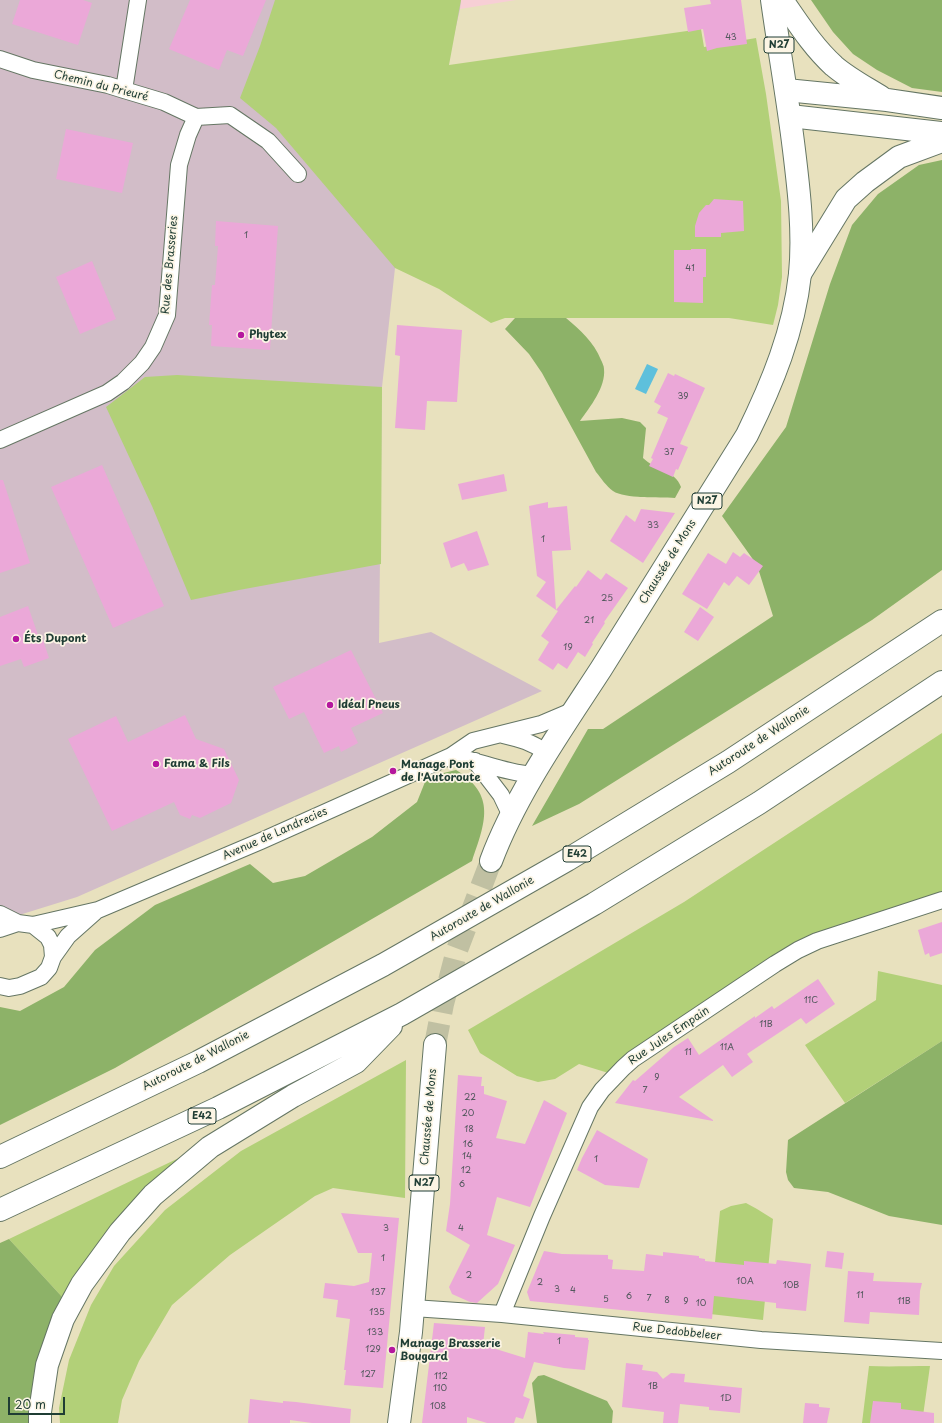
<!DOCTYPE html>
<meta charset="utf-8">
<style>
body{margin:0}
#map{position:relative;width:942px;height:1423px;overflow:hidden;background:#e8e1be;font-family:"Playpen Sans",sans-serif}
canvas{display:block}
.scale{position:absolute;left:8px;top:1397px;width:57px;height:18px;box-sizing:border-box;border:2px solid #1f3d34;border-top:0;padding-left:5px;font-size:12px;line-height:14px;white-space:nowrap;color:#1f3d34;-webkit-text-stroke:3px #fcf5e5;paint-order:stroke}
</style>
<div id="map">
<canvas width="942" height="1423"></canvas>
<div class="scale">20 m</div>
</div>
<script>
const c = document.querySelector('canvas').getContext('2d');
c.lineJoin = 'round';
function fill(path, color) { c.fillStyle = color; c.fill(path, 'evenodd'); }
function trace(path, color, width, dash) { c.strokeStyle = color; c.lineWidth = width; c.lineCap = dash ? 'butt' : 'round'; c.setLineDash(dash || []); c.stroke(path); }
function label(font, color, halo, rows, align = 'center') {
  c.font = font + ' "Playpen Sans",sans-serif'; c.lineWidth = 3.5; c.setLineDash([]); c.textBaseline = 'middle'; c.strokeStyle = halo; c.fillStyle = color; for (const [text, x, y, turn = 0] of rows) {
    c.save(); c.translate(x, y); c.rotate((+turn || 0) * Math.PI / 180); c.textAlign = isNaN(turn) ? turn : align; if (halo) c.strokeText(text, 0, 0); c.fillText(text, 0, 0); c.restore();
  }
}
fill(new Path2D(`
 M461,0H516L460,9Z`), '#f7cfd5');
fill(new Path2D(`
 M0,0H461L460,9L403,258L395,268L382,387L379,643L431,632L542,691L77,897L0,921Z`), '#d2bdc8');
fill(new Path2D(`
 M275,0H461L449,65L701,29L704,47L756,38L766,94L781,201L782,277L778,305L773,325L729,318H505L491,323L439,289L395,268L276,128L240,98L260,46Z
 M177,375L382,387L381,564L239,590L191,600L152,506L106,407L145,377Z
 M942,733V900L817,941L615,1075L579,1064L555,1079L538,1082L517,1076L480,1053L468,1030L684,902Z
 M878,971L942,985V1041L845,1103L805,1045L876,1000Z
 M406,1060L405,1198L333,1188L315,1196L230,1255L172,1305L139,1361L122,1400L118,1423H60L59,1408L69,1360L91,1305L114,1266L165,1210L241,1151Z
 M204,1146L64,1299L9,1239Z
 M746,1203L757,1209L773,1219L763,1320L710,1314L720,1211L731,1206Z
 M869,1366C889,1367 909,1366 930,1366L922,1423H862Z`), '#b2d078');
fill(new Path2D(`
 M811,0H942V92L912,88L877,70L853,54L833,32Z
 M942,160V570L872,620L579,804L532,826L588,729H603L773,616L757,565L722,516L786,427L830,284L852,225L878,194L919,165Z
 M515,318H566C580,330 594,342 601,360C602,362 604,366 604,369C606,387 590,407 580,421L622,418L640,422L646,428L643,458C655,470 675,470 681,487L675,498C659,497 625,499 613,491C606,486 601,478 596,472L542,373L529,354L505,329Z
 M456,770C497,795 485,823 472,861L115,1068L0,1125V1007L20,1011L64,987L95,950L155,905L250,864L273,883L305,876L372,837L417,802L427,777Z
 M942,1041V1225L889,1216L828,1192L794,1188L788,1180L786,1172L788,1140Z
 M9,1239L64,1299L33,1423H0V1243Z
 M544,1375L607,1401L613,1411L612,1423H537L532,1383L538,1376Z`), '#8db268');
fill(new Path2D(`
 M647,364L658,369L646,394L635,389Z`), '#5ec0dc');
fill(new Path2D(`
 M20,0H83L92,3L78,45L12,24Z
 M190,0H266L243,56L227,50L219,70L169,49Z
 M710,0H741L747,44L717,48L707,51L703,29L688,32L684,8L711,4Z
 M66,129L133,143L122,193L56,179Z
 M714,199L743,201L744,231L721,233V237H695V226L699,213L706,205H709Z
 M216,221L278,226L270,350L211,346L212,325H209L212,285H215L218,246H215Z
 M691,249H706V277H703V303L674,302V250H691Z
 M92,261L116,319L80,334L56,277Z
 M397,325L462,330L457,402L427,401L425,430L395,428L400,356L395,355Z
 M668,373L674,376L675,374L705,388L680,444L688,447L678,470L676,469L673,477L649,466L653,459L651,458L668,418L657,413L661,406L654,402Z
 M102,465L164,606L113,628L51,487Z
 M504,474L507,491L462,500L458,484Z
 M0,480H3L30,563L0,573Z
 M548,502V508L567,506L571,550L552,551L556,610L536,596L546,582L537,576L529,506Z
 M641,509L675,513L643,563L610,541L626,515L635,522Z
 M477,531L489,565L468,571L464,563L451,568L443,543Z
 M733,552L740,557L744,553L763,566L749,585L737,576L729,586L724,582L707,609L682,594L708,553L726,564Z
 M588,570L601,580L606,573L628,588L604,622L605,623L592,643L593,644L585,657L578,652L567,669L558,663L553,670L538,660L549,642L541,636L558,611L556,610L575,586L576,587Z
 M28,606L40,641L43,640L49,658L24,667L21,659L0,666V617Z
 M700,607L714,617L698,641L684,632Z
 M351,650L383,713L351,728L358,743L341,752L339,746L324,753L304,712L289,719L273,687Z
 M185,715L196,739L224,749L239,780L231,803L200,818L192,815L190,819L180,815L174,802L112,831L68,739L116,716L128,742Z
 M942,922V953L930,957L929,953L925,955L918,930Z
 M818,979L835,1004L806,1024L801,1018L747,1054L753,1062L732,1077L723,1065L679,1097L713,1120V1121L615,1103L633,1080L635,1081L674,1047L688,1038L699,1055L755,1016V1018L772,1006L774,1009Z
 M458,1075L482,1077L481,1086H484V1094L507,1101L496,1138L525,1144L544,1100L567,1113L530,1207L497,1197L487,1235L515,1245L498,1284L477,1303L470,1302L452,1294L449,1287L470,1245L446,1231L450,1204Z
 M597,1130L648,1159L639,1188L605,1185L577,1170L582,1158Z
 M341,1213L399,1218L383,1388L344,1385L346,1370H344L350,1319L336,1317L338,1300L323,1298L325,1283L354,1286L369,1282L372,1253H358Z
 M544,1251L562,1254L608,1255V1259L613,1260L612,1269L644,1271L646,1254L663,1256V1252L699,1256V1258L705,1259V1261L744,1265V1261L776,1264L777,1260L811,1264L806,1311L776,1308V1303L714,1296L712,1319L530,1301L527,1292Z
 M827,1251L844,1253L842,1269L825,1267Z
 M848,1271L874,1273L873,1281L922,1283L920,1291L919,1315L870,1312L869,1324L844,1322Z
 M434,1323L485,1327L483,1345L525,1358L528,1332L544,1334L543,1332L575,1335V1337L588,1338V1340H589L585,1370L564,1368L534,1362L523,1396L530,1399L523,1419L516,1417L514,1423H487L467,1417V1423H422Z
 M626,1363L643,1365L642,1370L657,1372L663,1379L671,1373L685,1374L684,1382L742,1388L740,1413L709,1410V1407L680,1404L678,1423H663L664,1412L622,1407Z
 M250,1399L283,1403V1401L296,1402L351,1409L350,1423H312L290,1420V1423H248Z
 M873,1401L901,1403V1409L934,1413V1423H870Z
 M805,1403L819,1404V1407L830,1408L827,1423H803Z`), '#eba8d8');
trace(new Path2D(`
 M435,1045L443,1004L457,950L491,861`), '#c0c0a2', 22, [22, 11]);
const minor = new Path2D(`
 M0,59L33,70L108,85L124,90L164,102L196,117L230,115L268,141L298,174
 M124,90L138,0
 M0,440L107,393L123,382L142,363L153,347L167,315L179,165L188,135L196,117
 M503,735C520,739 532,742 547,753
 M451,756C459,758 468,759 476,762C496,767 514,774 535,775
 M475,761L501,795L511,816
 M0,914L18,923
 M33,925L98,910L261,841L451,756L473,741L541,724L574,710
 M0,929L18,923L33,925L48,937L52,945L53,957
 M0,986L9,988L20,986L41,977L49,968L53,957L68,936L95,912
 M413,1308L502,1314L761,1340L942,1351
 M502,1314L542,1216L590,1107L602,1090L623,1068L633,1059L775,964L798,950L817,941L942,900`);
const primary = new Path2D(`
 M491,861C516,794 562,729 601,669C650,591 699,513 747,435C772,384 794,331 800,274C804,233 799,191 794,150C788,100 779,50 772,0
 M399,1423L411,1332L435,1045`);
const motorway = new Path2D(`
 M782,0C798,23 813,47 834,66C848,78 865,87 881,97
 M786,90L887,100L942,108
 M790,116L942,133
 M800,274L846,199L865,182L899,157L942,141
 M0,1157L198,1062L383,965L567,860L728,762L942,621
 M0,1210L218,1108L402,1014L594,904L759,803L942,682
 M40,1423V1412L47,1365L63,1319L82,1284L120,1232L153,1195L210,1147L293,1096L356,1062L391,1026`);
trace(minor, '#657664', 18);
trace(primary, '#657664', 24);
trace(motorway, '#657664', 24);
trace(minor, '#fff', 16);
trace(primary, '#fff', 22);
trace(motorway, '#fff', 22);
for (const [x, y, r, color] of [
 [241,335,4,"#b5179e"],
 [16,639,4,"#b5179e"],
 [330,705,4,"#b5179e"],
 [156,764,4,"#b5179e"],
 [393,771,4,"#b5179e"],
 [392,1350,4,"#b5179e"]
]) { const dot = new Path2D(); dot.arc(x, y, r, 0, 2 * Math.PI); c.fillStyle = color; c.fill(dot); trace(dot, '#fcf5e5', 1.5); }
label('9px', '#52585d', null, [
 ["43",731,38],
 ["1",246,236],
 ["41",690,269],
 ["39",683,397],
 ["37",669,453],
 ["33",653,526],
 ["1",543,540],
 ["25",607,599],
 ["21",589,621],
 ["19",568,648],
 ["11C",811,1001],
 ["11B",766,1025],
 ["11A",727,1048],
 ["11",688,1053],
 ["9",657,1078],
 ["7",645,1091],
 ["22",470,1098],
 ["20",468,1114],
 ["18",469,1130],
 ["16",468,1145],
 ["14",467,1157],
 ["1",596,1160],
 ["12",466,1171],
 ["6",462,1185],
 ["3",386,1229],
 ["4",461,1229],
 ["1",383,1259],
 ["2",469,1276],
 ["10A",745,1282],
 ["2",540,1283],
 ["10B",791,1286],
 ["3",557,1290],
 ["4",573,1291],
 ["137",378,1293],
 ["11",860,1296],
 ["6",629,1297],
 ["7",649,1299],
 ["5",606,1300],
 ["8",667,1301],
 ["9",686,1302],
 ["11B",904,1302],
 ["10",701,1304],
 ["135",377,1313],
 ["133",375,1333],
 ["1",559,1342],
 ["129",373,1350],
 ["127",368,1375],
 ["112",441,1377],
 ["1B",653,1387],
 ["110",440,1389],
 ["1D",726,1399],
 ["108",438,1407]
]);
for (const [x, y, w] of [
 [779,45,30],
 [707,501,30],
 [577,854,28],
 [202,1116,28],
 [424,1183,30]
]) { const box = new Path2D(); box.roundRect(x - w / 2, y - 8, w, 16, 3); c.fillStyle = '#fcf5e5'; c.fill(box); trace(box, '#1f3d34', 1); }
label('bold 10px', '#1f3d34', null, [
 ["N27",779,45],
 ["N27",707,501],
 ["E42",577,854],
 ["E42",202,1116],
 ["N27",424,1183]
]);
label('11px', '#1f3d34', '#fcf5e5', [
 ["Chemin du Prieuré",101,86,14],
 ["Rue des Brasseries",170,265,-85],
 ["Chaussée de Mons",668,562,-58],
 ["Autoroute de Wallonie",759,741,-33],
 ["Avenue de Landrecies",275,834,-24],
 ["Autoroute de Wallonie",482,909,-30],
 ["Rue Jules Empain",669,1036,-34],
 ["Autoroute de Wallonie",196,1061,-27],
 ["Chaussée de Mons",429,1117,-85],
 ["Rue Dedobbeleer",677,1332,6]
]);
label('bold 11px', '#1f3d34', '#fcf5e5', [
 ["Phytex",249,335],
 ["Éts Dupont",24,639],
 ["Idéal Pneus",338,705],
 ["Fama & Fils",164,764],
 ["Manage Pont",401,765],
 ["de l'Autoroute",401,778],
 ["Manage Brasserie",400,1344],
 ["Bougard",400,1357]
], 'left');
</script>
